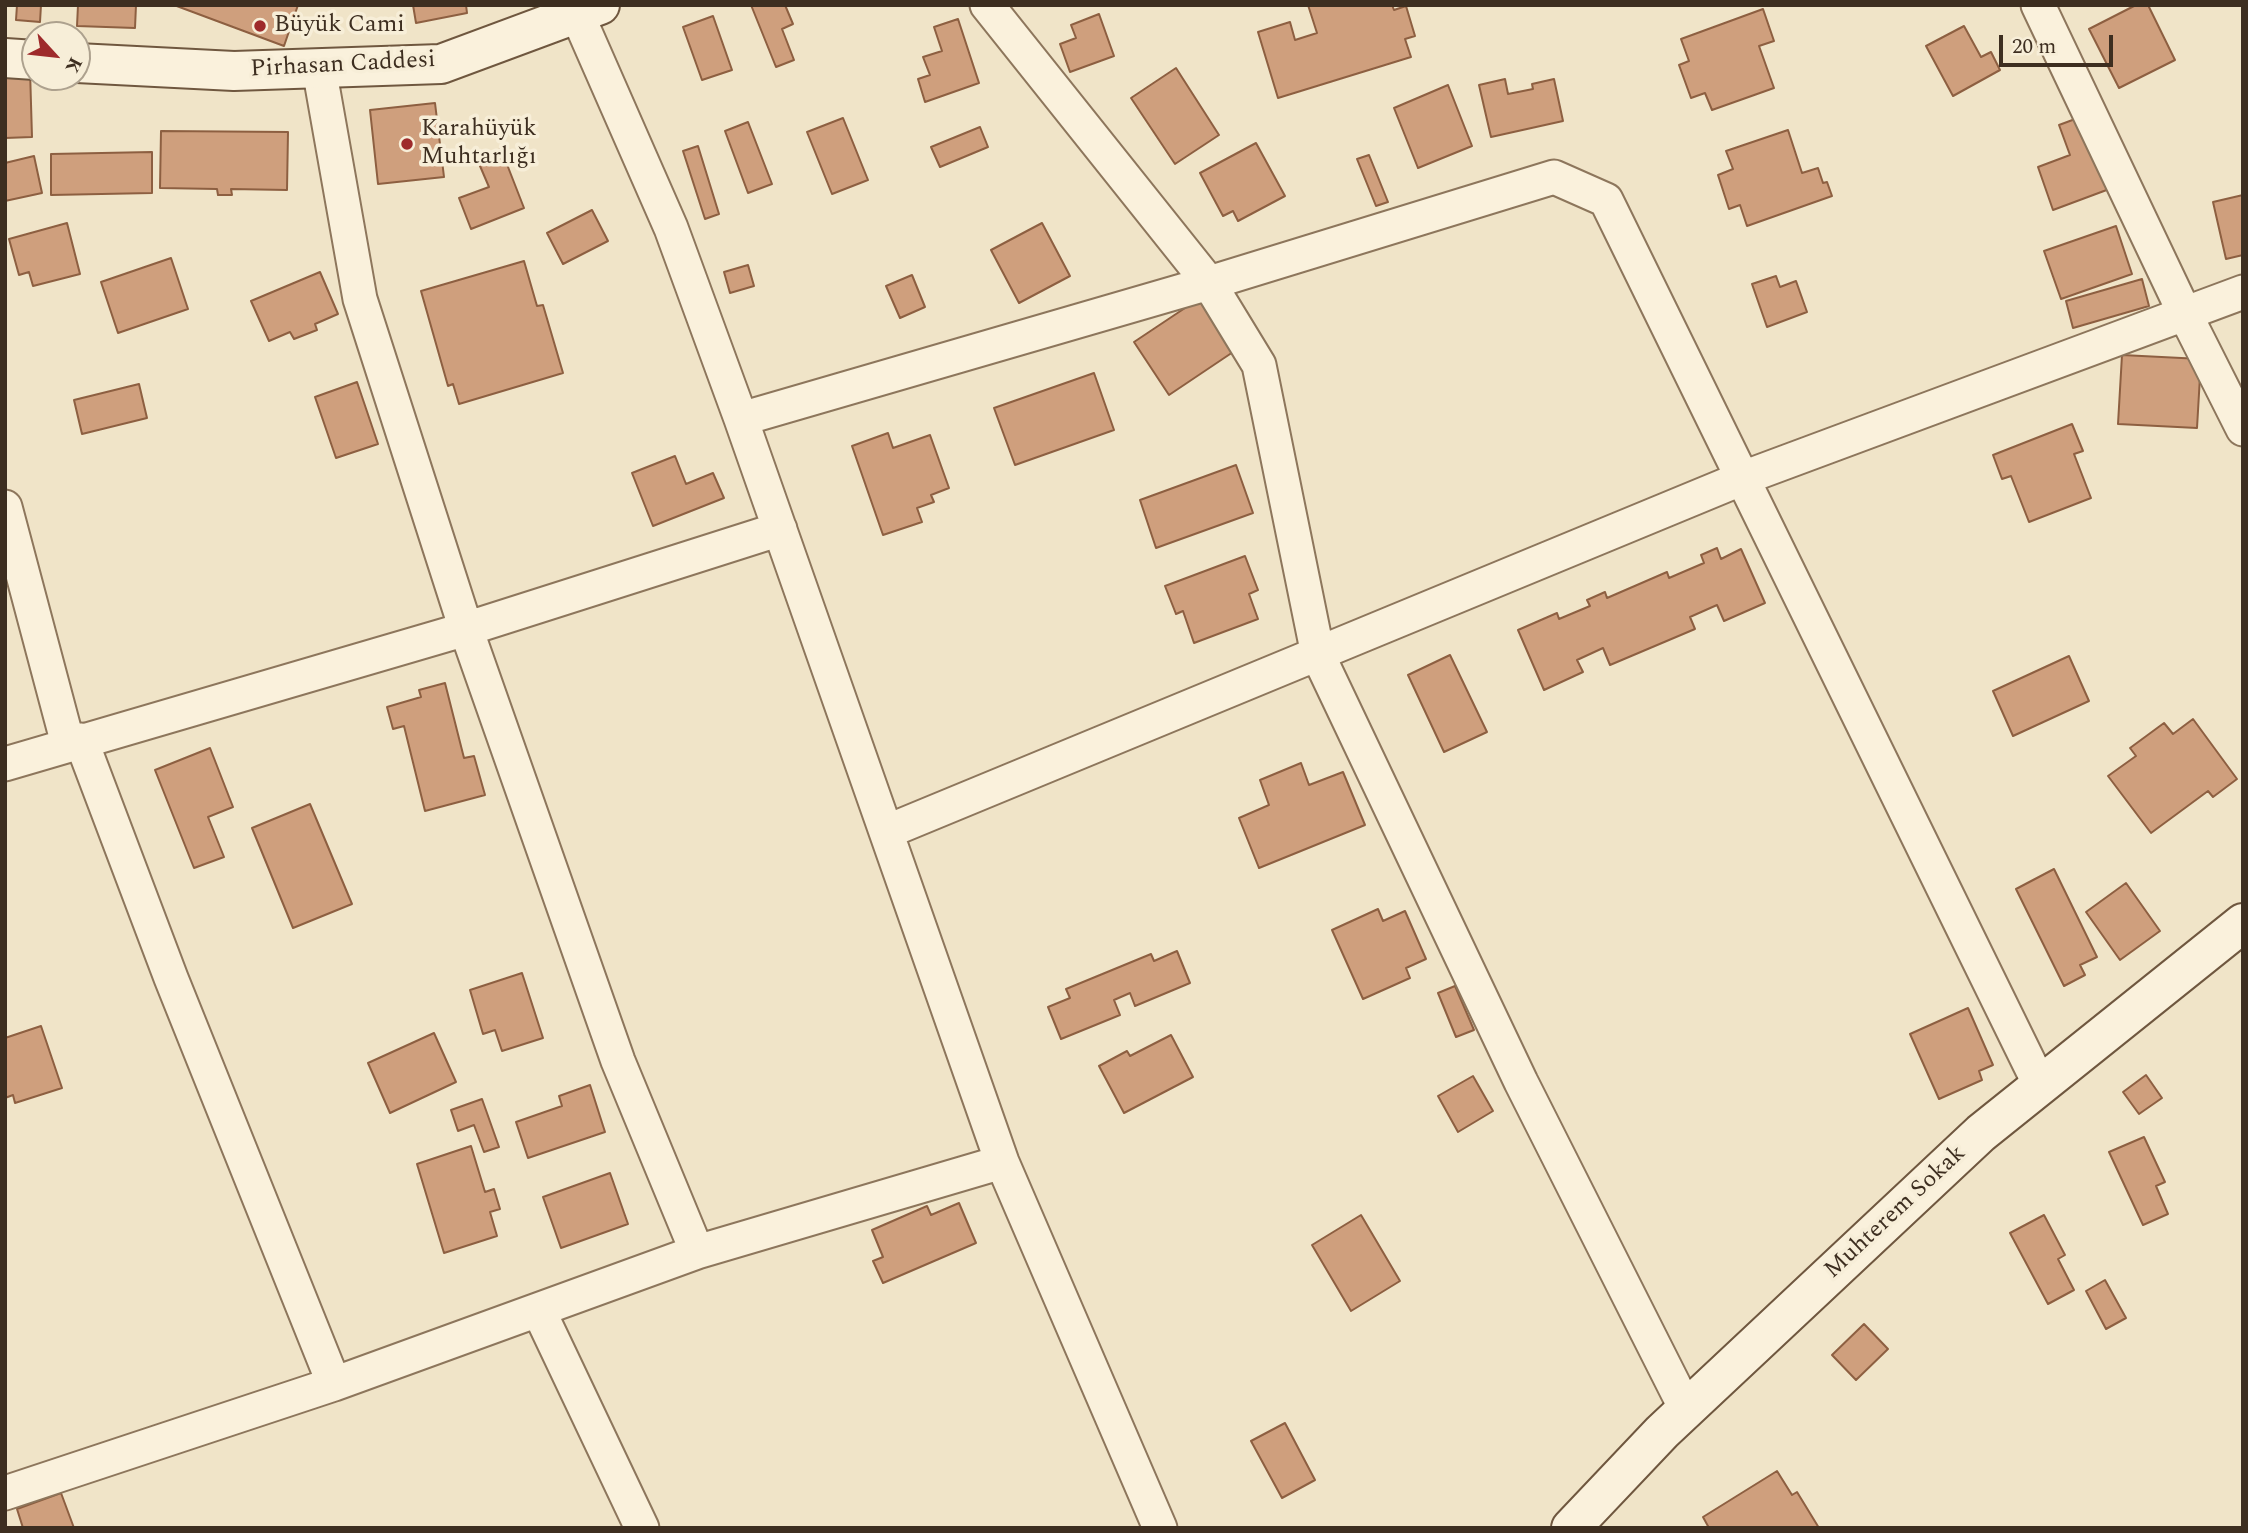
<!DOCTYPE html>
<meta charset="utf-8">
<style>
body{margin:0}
#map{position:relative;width:2248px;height:1533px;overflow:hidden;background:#f0e4c8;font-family:Spectral,serif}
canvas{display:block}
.frame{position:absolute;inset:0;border:7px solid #3d2e20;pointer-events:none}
.north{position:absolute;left:21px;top:21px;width:70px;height:70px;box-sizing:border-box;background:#f7eed8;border:2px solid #ada18e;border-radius:50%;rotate:117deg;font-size:19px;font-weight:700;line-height:28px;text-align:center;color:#3d2e20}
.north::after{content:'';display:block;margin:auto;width:24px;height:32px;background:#9e2a2b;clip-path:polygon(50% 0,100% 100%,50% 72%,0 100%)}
.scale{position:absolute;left:1999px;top:35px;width:114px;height:32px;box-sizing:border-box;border:4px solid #3d2e20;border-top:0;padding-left:9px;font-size:21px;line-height:24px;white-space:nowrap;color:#3d2e20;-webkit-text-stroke:5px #f7eed8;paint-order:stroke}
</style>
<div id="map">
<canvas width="2248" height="1533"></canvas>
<div class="frame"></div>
<div class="north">K</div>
<div class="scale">20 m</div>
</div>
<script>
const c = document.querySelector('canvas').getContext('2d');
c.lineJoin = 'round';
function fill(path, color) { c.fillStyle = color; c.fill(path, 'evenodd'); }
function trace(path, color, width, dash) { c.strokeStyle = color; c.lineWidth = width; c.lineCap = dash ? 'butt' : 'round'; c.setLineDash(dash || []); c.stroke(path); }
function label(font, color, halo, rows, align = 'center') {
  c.font = font + ' Spectral,serif'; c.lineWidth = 7; c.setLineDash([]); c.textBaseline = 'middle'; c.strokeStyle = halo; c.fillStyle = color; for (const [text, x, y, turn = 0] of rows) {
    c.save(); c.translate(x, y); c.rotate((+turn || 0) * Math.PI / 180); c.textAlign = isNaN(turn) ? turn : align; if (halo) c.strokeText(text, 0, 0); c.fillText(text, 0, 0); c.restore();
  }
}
const building = new Path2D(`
 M17,5H41L40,22L16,20Z
 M78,5H136L135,28L77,26Z
 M174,5H298L284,46Z
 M413,5H466L467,13L416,23Z
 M751,5H785L793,24L782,29L794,60L776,67Z
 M1308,5H1392L1394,10L1406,6L1415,36L1405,39L1411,57L1278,98L1258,32L1290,22L1295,40L1317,33Z
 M2136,5H2148L2175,60L2119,88L2089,29Z
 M1763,9L1774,41L1759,46L1774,88L1712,110L1705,93L1691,98L1679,65L1689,61L1681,39Z
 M1099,14L1114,56L1070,72L1060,44L1076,38L1071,25Z
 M713,16L732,70L702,80L683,27Z
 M958,19L979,83L925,102L918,79L930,75L923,57L942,51L934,27Z
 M1964,26L1981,57L1991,52L2000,70L1953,96L1926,46Z
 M1176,68L1219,135L1175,164L1131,98Z
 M5,70H30L32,137L5,138Z
 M1505,79L1508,94L1533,89L1532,84L1554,79L1563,121L1491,137L1479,85Z
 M1448,85L1472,146L1418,168L1394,108Z
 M435,103L444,177L378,184L370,110Z
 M2086,115L2112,188L2053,210L2038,167L2070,155L2059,125Z
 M843,118L868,180L832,194L807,132Z
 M748,122L772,184L748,193L725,131Z
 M980,127L988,147L940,167L931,147Z
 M1788,130L1802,173L1818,168L1823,183L1827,182L1832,196L1747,226L1740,205L1729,209L1718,175L1733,169L1726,151Z
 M161,131L288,132L287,190L231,189L232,195H218L217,189L160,188Z
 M1256,143L1285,196L1238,221L1233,211L1223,216L1200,173Z
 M698,146L719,214L705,219L683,151Z
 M501,149L524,208L471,229L459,198L489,187L477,159Z
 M152,152V193L51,195V154Z
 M1369,155L1388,202L1376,206L1357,159Z
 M34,156L42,193L5,201V163Z
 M2243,195V255L2226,259L2213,202Z
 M592,210L608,241L563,264L547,233Z
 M67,223L80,274L33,286L29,272L19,275L9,239Z
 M1042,223L1070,276L1019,303L991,250Z
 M2116,226L2132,274L2061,299L2044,251Z
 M171,258L188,309L118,333L101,282Z
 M524,261L537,306L543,305L563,373L459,404L453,384L448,386L421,291Z
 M748,265L754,286L730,293L724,272Z
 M320,272L338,314L315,324L317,330L294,339L290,332L269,341L251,301Z
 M912,275L925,307L900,318L886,286Z
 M1776,276L1780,287L1796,281L1807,312L1767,327L1752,284Z
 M2142,279L2149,306L2073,328L2066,301Z
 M1206,294L1242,346L1169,395L1134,342Z
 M2122,355L2201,359L2197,428L2118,424Z
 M1094,373L1114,430L1015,465L994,408Z
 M357,382L378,444L336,458L315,397Z
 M139,384L147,418L82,434L74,400Z
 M2072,424L2083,451L2074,454L2091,498L2029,522L2011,476L2002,479L1993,455Z
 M888,433L893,448L930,435L949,488L931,495L934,502L917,508L922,522L883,535L852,446Z
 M675,456L686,484L713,473L724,498L653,526L632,473Z
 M1236,465L1253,513L1156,548L1140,500Z
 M1717,548L1721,559L1741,549L1765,603L1724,621L1717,605L1690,617L1695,629L1610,665L1603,648L1577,660L1583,672L1544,690L1518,630L1557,613L1559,619L1590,606L1587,600L1605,592L1607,598L1667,572L1669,578L1704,563L1701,555Z
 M1245,556L1258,590L1249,594L1258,619L1194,643L1183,611L1176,614L1165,586Z
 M1450,655L1487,732L1444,752L1408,675Z
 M2069,656L2089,701L2013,736L1993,691Z
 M445,683L464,758L474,756L485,795L425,811L404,726L393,729L387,707L421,697L419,690Z
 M2193,719L2237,779L2213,797L2208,791L2151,833L2108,776L2136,756L2130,748L2164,723L2173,734Z
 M210,748L233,807L208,817L224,857L194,868L155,770Z
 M1301,763L1309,785L1343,772L1365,825L1259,868L1239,818L1269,805L1260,780Z
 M310,804L352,904L293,928L252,828Z
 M2054,869L2097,957L2080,965L2085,975L2064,986L2016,889Z
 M2126,883L2160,931L2120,960L2086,912Z
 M1378,909L1383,921L1405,911L1426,959L1406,968L1410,978L1363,999L1332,930Z
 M1177,951L1190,983L1135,1006L1130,993L1114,1000L1120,1015L1061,1039L1048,1007L1070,998L1066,989L1151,954L1154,961Z
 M522,973L543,1038L502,1051L495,1030L483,1034L470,990Z
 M1455,986L1474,1030L1456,1037L1438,993Z
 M1968,1008L1993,1065L1979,1071L1982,1080L1939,1099L1910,1034Z
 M41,1026L62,1088L15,1103L13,1095L5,1098V1038Z
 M434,1033L456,1082L390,1113L368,1063Z
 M1171,1035L1193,1077L1124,1113L1099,1066L1127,1051L1130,1056Z
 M2146,1075L2162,1098L2139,1114L2123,1092Z
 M1473,1076L1493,1111L1458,1132L1438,1096Z
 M590,1085L605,1132L528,1158L516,1122L562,1106L559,1096Z
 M482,1099L499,1147L484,1152L474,1125L458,1131L451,1110Z
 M2144,1137L2165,1182L2156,1186L2168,1214L2143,1225L2109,1152Z
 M471,1146L485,1192L494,1189L500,1209L490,1212L497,1236L444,1253L417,1164Z
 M610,1173L628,1224L561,1248L543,1197Z
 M959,1203L976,1243L883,1283L873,1261L883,1257L872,1230L927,1206L931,1215Z
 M1361,1215L1400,1281L1351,1311L1312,1245Z
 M2044,1215L2065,1255L2058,1259L2074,1290L2048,1304L2010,1233Z
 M2105,1280L2126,1318L2106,1329L2086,1291Z
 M1864,1324L1888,1349L1856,1380L1832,1355Z
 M1285,1423L1315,1480L1282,1498L1251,1441Z
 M1777,1471L1792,1495L1797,1492L1819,1528H1709L1703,1517Z
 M61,1493L74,1528H23L17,1509Z`);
fill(building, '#cf9f7d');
trace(building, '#8d5f41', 2);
const street = new Path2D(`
 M575,5L577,14L671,228L741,419L1002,1162L1160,1528
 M987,5L1209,283L1259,365L1318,655L1521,1082L1686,1409
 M2038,5L2184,312L2243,429
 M319,68L360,299L466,629L618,1061L697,1252
 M741,419L1209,283L1554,177L1606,200L2040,1085
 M5,507L68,744
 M81,740L171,978L334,1384
 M5,764L466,629L780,529
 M886,832L1743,478L2243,292
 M539,1311L642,1528
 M5,1493L334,1384L697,1252L1002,1162`);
const secondary = new Path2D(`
 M5,58L35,60
 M77,63L234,71L441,64L600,5
 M1571,1528L1662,1432L1981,1133L2243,923`);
trace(street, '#8d765c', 37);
trace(secondary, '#6f573f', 42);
trace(street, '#faf1dc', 33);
trace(secondary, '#faf1dc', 38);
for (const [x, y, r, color] of [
 [260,26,7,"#9e2a2b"],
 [407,144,7,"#9e2a2b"]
]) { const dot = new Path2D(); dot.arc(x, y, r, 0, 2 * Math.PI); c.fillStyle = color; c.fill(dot); trace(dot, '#f7eed8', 2.5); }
label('24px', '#3d2e20', '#f7eed8', [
 ["Büyük Cami",274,26],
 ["Karahüyük",421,130],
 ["Muhtarlığı",421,158]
], 'left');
label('24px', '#3d2e20', '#f7eed8', [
 ["Pirhasan Caddesi",343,66,-3],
 ["Muhterem Sokak",1896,1213,-43]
]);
</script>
